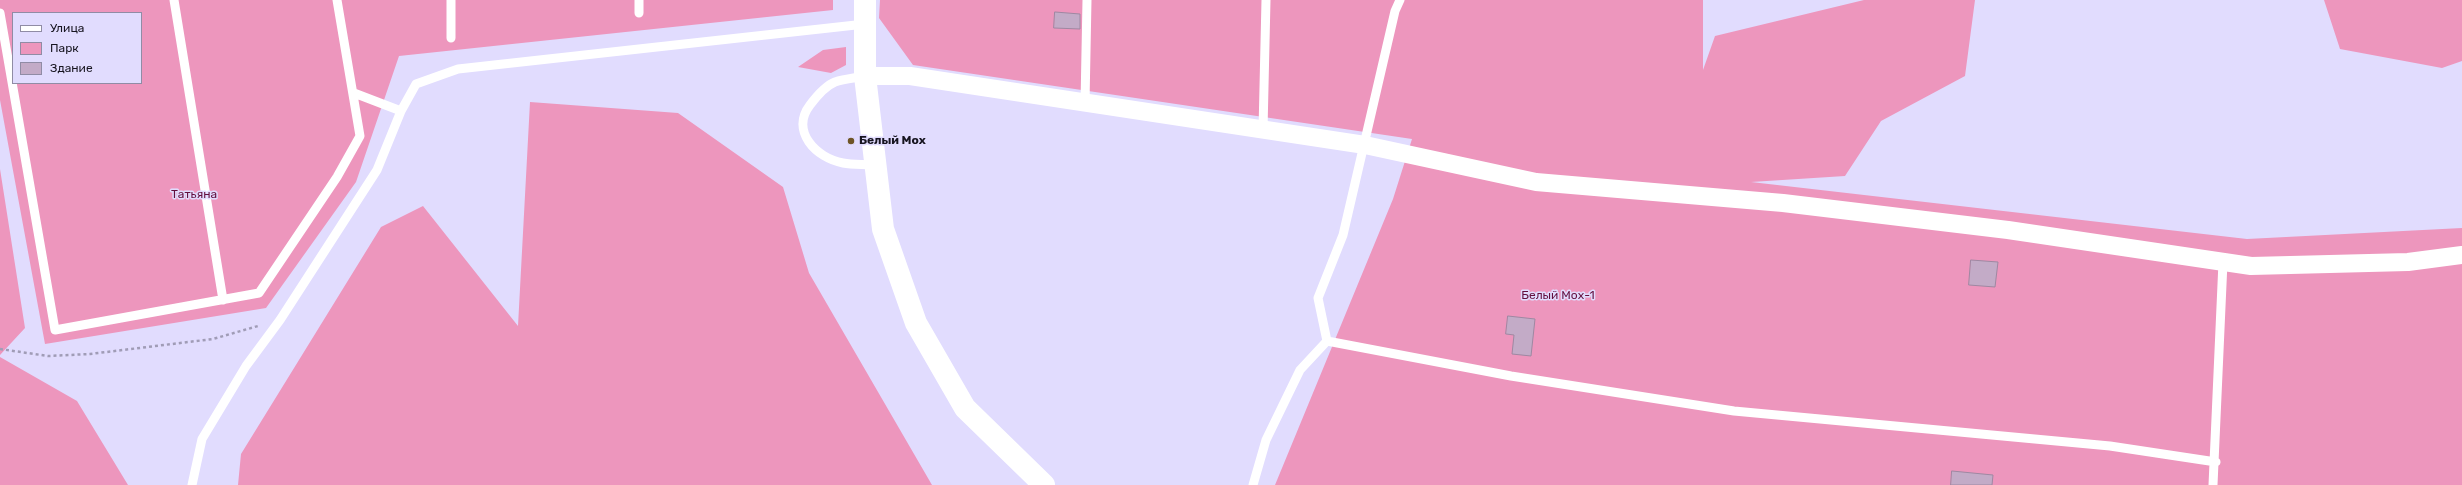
<!DOCTYPE html>
<meta charset="utf-8">
<style>
body{margin:0}
#map{position:relative;width:2462px;height:485px;overflow:hidden;background:#e1dcfe;font-family:Rubik,sans-serif}
canvas{display:block}
.legend{position:absolute;left:12px;top:12px;width:130px;height:72px;box-sizing:border-box;background:#e1dcfe;border:1px solid #908ca5;margin:0;padding:5px 7px;list-style:none;font-size:12px;color:#171520}
.legend li{display:flex;align-items:center;gap:8px;height:20px}
.legend b{width:20px;border:1px solid #908ca5}
</style>
<div id="map">
<canvas width="2462" height="485"></canvas>
<ul class="legend">
<li><b style="height:5px;background:#fff"></b>Улица</li>
<li><b style="height:11px;background:#ed96bd"></b>Парк</li>
<li><b style="height:11px;background:#c3abc7"></b>Здание</li>
</ul>
</div>
<script>
const c = document.querySelector('canvas').getContext('2d');
c.lineJoin = 'round';
function fill(path, color) { c.fillStyle = color; c.fill(path, 'evenodd'); }
function trace(path, color, width, dash) { c.strokeStyle = color; c.lineWidth = width; c.lineCap = dash ? 'butt' : 'round'; c.setLineDash(dash || []); c.stroke(path); }
function label(font, color, halo, rows, align = 'center') {
  c.font = font + ' Rubik,sans-serif'; c.lineWidth = 3; c.setLineDash([]); c.textBaseline = 'middle'; c.strokeStyle = halo; c.fillStyle = color; for (const [text, x, y, turn = 0] of rows) {
    c.save(); c.translate(x, y); c.rotate((+turn || 0) * Math.PI / 180); c.textAlign = isNaN(turn) ? turn : align; if (halo) c.strokeText(text, 0, 0); c.fillText(text, 0, 0); c.restore();
  }
}
fill(new Path2D(`
 M0,0H833V10L399,56L356,182L266,308L45,344L0,100ZM13,13H141V83H13Z
 M880,0H1703V70L1715,36L1864,0H1975L1965,76L1881,121L1845,176L1751,182L2247,239L2462,228V485H1275L1393,199L1412,139L913,65L879,18Z
 M2324,0H2462V61L2442,68L2340,49Z
 M846,47V65L831,73L798,67L823,50Z
 M530,102L678,113L783,187L809,273L932,485H238L241,454L381,227L423,206L518,326Z
 M0,169L25,328L0,355Z
 M0,357L77,401L128,485H0Z`), '#ed96bd');
const building = new Path2D(`
 M1055,12L1080,14V29L1054,28Z
 M1971,260L1998,262L1995,287L1969,285Z
 M1508,316L1535,319L1531,356L1512,354L1514,335L1506,334Z
 M1952,471L1993,475L1992,485H1951Z`);
fill(building, '#c3abc7');
trace(building, '#9f88a2', 1);
trace(new Path2D(`
 M0,349L48,356L90,354L213,339L258,326`), '#a09cb6', 2.5, [3, 3]);
trace(new Path2D(`
 M174,0L223,300
 M451,0V38
 M0,13L55,330L259,293L337,177L360,136L337,0
 M639,13V0
 M865,76C855,78 844,79 835,82C825,86 816,97 810,105C790,131 816,158 843,163C853,165 864,164 874,165
 M354,93L401,111
 M1085,103L1087,0
 M1263,130L1266,0
 M1327,341L1511,376L1734,411L2110,446L2216,462
 M192,485L202,439L246,366L280,320L377,170L401,111L416,84L458,69L865,24
 M1253,485L1266,440L1300,370L1327,341L1318,298L1343,235L1395,11L1400,0
 M2213,485L2223,262`), '#fff', 9);
trace(new Path2D(`
 M865,76H910L1365,145L1536,182L1783,203L2008,230L2251,266L2408,262L2462,255`), '#fff', 18);
trace(new Path2D(`
 M865,0V76L883,229L916,323L965,408L1044,485`), '#fff', 22);
for (const [x, y, r, color] of [
 [851,141,4,"#6e5426"]
]) { const dot = new Path2D(); dot.arc(x, y, r, 0, 2 * Math.PI); c.fillStyle = color; c.fill(dot); trace(dot, '#e1dcfe', 1.5); }
label('bold 12px', '#171520', '#e1dcfe', [
 ["Белый Мох",859,141]
], 'left');
label('12px', '#640f3f', '#e1dcfe', [
 ["Татьяна",194,195],
 ["Белый Мох-1",1558,296]
]);
</script>
